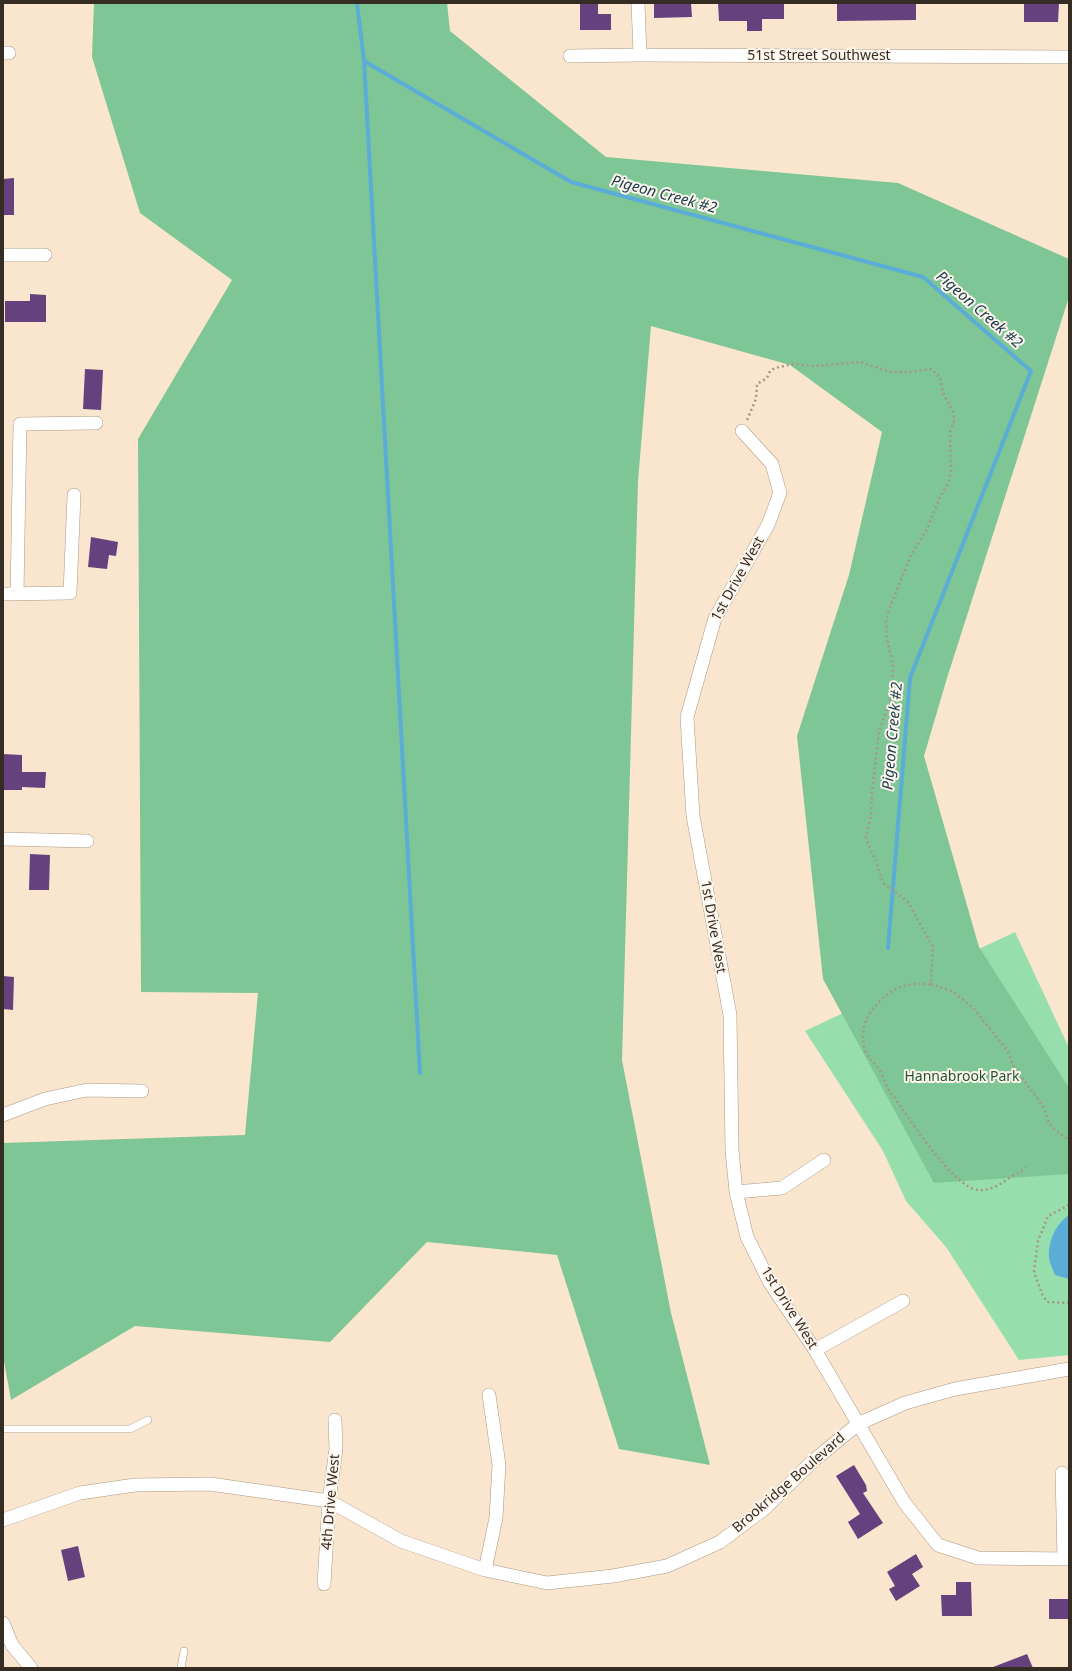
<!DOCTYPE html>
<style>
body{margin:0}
#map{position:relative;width:1072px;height:1671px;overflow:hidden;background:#fae6ce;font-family:"Noto Sans",sans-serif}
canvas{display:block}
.frame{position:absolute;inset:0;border:4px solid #352d24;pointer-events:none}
</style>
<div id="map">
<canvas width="1072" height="1671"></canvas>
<div class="frame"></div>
</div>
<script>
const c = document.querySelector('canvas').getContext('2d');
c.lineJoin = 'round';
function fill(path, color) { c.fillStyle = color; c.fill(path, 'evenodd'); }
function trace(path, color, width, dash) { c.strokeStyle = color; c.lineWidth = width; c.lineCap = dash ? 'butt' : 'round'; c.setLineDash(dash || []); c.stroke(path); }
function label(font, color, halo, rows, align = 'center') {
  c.font = font + ' "Noto Sans",sans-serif'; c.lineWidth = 4; c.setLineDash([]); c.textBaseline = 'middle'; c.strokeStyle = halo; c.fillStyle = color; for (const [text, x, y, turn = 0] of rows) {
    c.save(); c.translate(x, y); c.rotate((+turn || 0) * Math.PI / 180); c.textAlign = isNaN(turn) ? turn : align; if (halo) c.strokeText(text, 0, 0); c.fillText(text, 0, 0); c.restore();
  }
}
fill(new Path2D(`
 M1015,932L1069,1048V1355L1019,1360L946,1247L906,1201L883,1151L805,1031Z`), '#96dfad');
fill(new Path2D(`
 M94,3H447L450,31L606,157L898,183L1069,259V297L947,678L924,756L979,947L1069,1088V1174L934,1183L823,979L797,736L849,575L882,432L790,365L651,326L638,481L622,1060L671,1313L710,1465L619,1449L557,1255L427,1242L330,1342L135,1326L11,1400L3,1356V1143L245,1135L258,993L141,992L138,439L232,280L140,213L92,57Z`), '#7ec695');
fill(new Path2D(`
 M1069,1215V1279L1055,1275C1053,1269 1049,1262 1049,1257C1048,1241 1056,1224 1069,1215Z`), '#5badd8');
trace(new Path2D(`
 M357,3L364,61L420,1073
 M364,61L571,182L923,277L1031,371L910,678L888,948`), '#5badd8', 4);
fill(new Path2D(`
 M580,3H598V14H611V30H580Z
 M654,3H691L692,17L654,18Z
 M718,3H784V19H762V31H747V21H719Z
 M837,3H916V20L837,21Z
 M1024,3H1059L1058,22H1024Z
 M14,178V215H3V179Z
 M30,294L46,295V322H5V301H30Z
 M85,369L103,370L101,410L83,409Z
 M91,537L118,542L116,556L109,555L107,569L88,567Z
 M3,754L22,755V772H46L45,788L22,787V790H3Z
 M30,854L50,855L49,890H29Z
 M3,976L14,977L13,1010L3,1009Z
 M854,1465L866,1485L867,1491L863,1493L883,1523L858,1539L848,1522L860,1514L836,1476Z
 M78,1546L85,1577L68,1581L61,1550Z
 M916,1554L923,1567L912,1574L920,1586L896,1601L889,1589L895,1586L887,1572Z
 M956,1582H971L972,1616H942L941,1595H956Z
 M1049,1599H1069V1619H1049Z
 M1027,1654L1033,1668H993V1667Z`), '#65427e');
const service = new Path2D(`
 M3,1429H130L148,1420
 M181,1668L184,1651`);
const minor = new Path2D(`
 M638,3L640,55
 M3,53H9
 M570,56L640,55L1069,57
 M3,255H45
 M742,431L772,464L780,493L768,525L715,618L687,717L693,816L730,1015L732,1150L736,1192L747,1237L770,1283L815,1350L904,1502L938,1545L978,1558L1069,1559
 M3,594L70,593L74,495
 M17,594L20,424L96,423
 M3,839L87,841
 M3,1115L45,1099L87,1090L142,1091
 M736,1192L782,1188L824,1160
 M815,1350L903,1301
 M1062,1473L1064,1559
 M3,1520L80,1493L135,1485L210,1484L329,1501L401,1541L485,1570L547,1583L613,1576L667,1566L720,1542L764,1509L813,1461L858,1424L905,1403L955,1389L1069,1369
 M485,1570L496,1518L499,1465L489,1395
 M324,1584L329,1501L336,1449L335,1420
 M3,1623L12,1645L31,1668`);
trace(service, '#aa9881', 8);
trace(minor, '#aa9881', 14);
trace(new Path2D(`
 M747,420L756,399L757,384L767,378L770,371L775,368L793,364L814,366L860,362L891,372H909L931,369L940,377L943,393L953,411L954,421L950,432L951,471L948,484L941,495L927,529L911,555L888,612L886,622L887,639L893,665L892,695L879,732L872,792L871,815L866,838L871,851L875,858L883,883L908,902L933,947L931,984C910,983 897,985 881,1000C868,1013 860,1026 864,1046C867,1059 874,1061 880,1071C884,1078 886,1087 891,1093C906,1113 954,1190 979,1190C996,1191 1008,1177 1023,1170L1025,1167
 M931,984L952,991L973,1008L1007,1050L1014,1067L1043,1106L1049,1123L1056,1131L1069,1140
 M1069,1205L1048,1216L1038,1241L1034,1272L1042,1294L1047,1302L1069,1303`), '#a59684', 2.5, [2, 3]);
trace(service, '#fff', 7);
trace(minor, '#fff', 13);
label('14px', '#352d24', '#fef6ec', [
 ["51st Street Southwest",819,56],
 ["1st Drive West",738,579,-61],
 ["1st Drive West",713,927,80],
 ["1st Drive West",789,1308,58],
 ["Brookridge Boulevard",789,1483,-41],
 ["4th Drive West",331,1502,-85]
]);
label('14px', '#205534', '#fef6ec', [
 ["Hannabrook Park",962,1077]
]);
label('italic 15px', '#173b4e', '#fef6ec', [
 ["Pigeon Creek #2",664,195,15],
 ["Pigeon Creek #2",979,310,41],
 ["Pigeon Creek #2",893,736,-85]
]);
</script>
